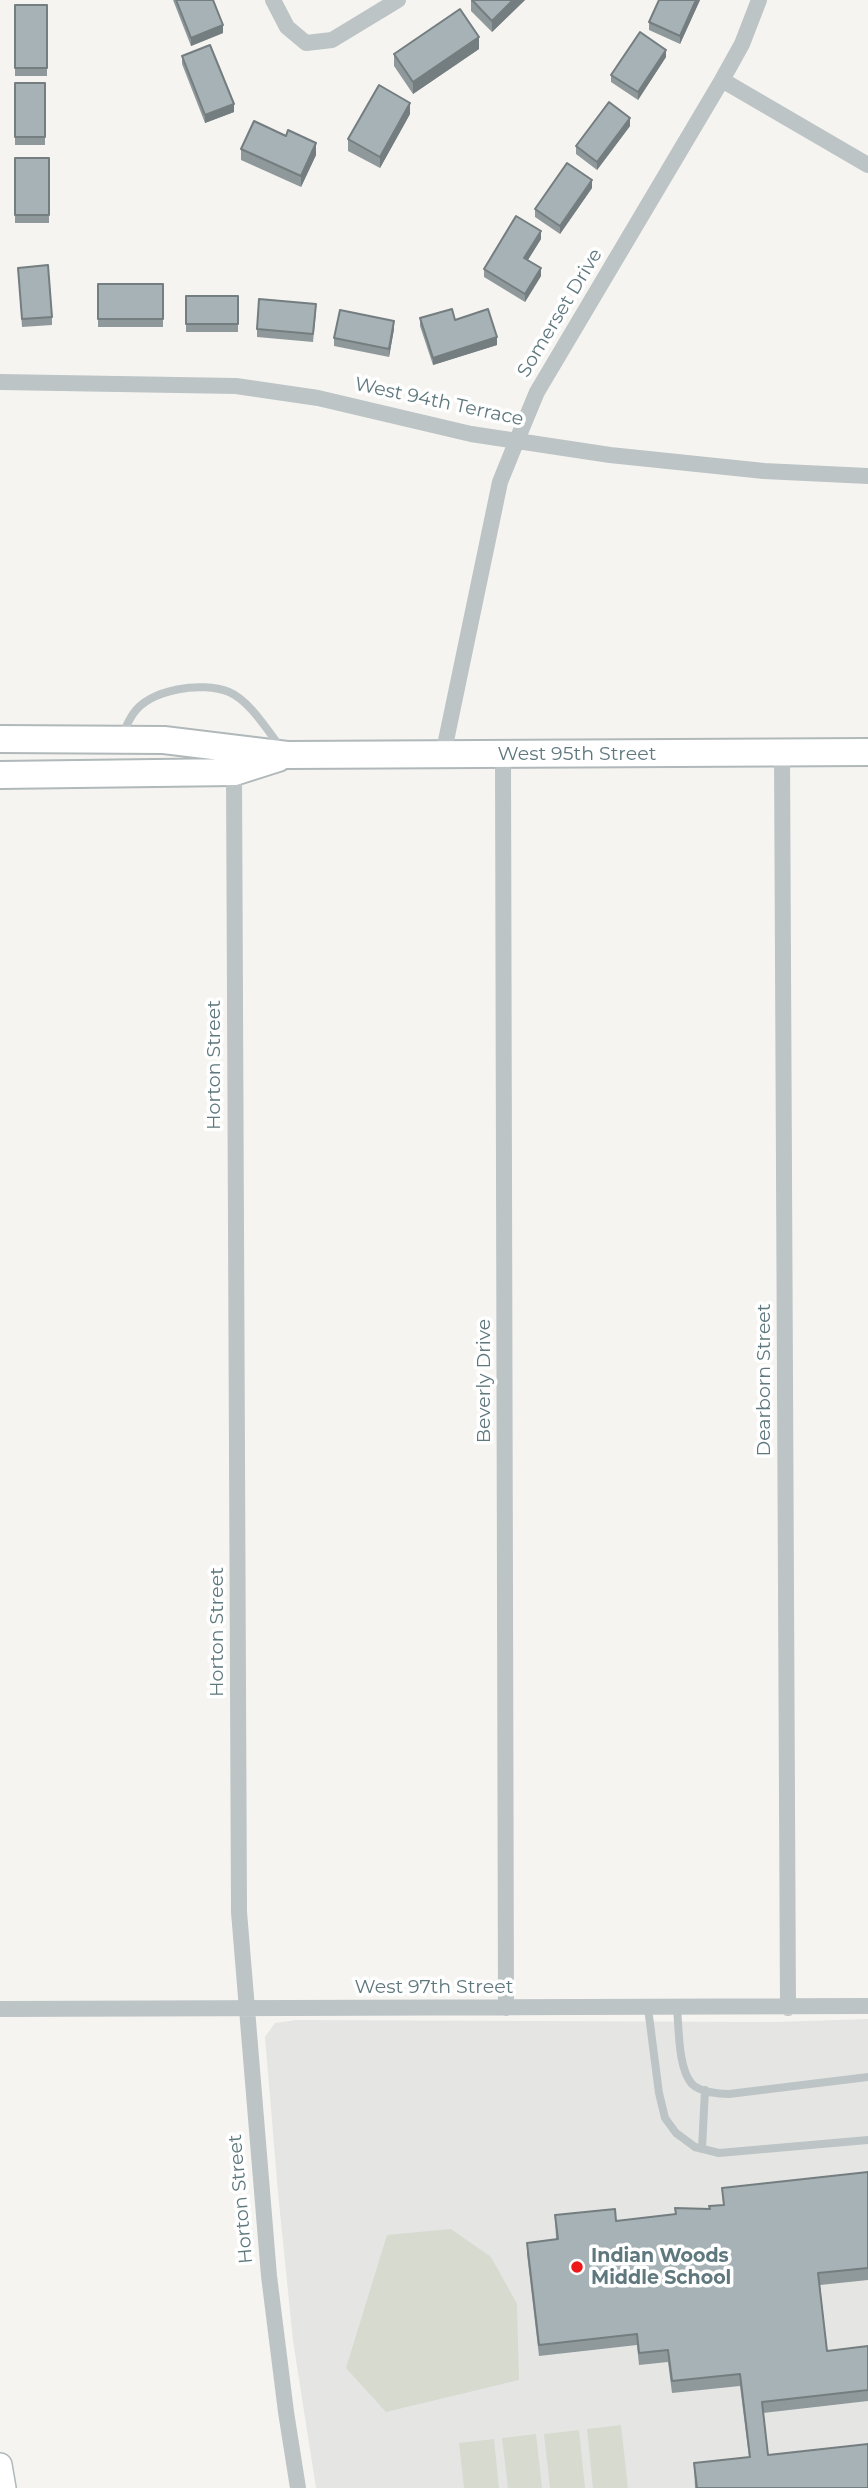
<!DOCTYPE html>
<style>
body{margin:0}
canvas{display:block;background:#f5f4f0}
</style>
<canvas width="868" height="2488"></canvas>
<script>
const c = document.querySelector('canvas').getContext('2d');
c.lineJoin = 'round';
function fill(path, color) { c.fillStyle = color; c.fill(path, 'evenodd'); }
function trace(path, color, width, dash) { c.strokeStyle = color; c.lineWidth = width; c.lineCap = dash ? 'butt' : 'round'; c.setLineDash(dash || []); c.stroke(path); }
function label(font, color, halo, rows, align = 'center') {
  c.font = font + ' Montserrat,sans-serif'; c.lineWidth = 7; c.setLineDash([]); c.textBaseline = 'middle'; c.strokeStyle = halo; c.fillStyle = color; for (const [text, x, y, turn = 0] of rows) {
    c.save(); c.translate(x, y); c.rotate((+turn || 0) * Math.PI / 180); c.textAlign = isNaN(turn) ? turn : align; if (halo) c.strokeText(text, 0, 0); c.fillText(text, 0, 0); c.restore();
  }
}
fill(new Path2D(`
 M868,2019V2488H316L293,2341L278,2193L265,2037L275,2023L296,2020L774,2022Z`), '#e5e6e4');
fill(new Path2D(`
 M451,2229L491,2257L517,2304L519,2380L386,2412L346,2368L387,2235Z
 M621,2425L628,2488H593L587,2429Z
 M579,2430L585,2488H550L544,2434Z
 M536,2434L542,2488H508L502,2438Z
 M494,2439L499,2488H464L459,2443Z`), '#d6dacf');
const secondary = new Path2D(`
 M0,2465L4,2488`);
const primary = new Path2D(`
 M0,739L164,740L287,755L868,752
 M0,775L234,772L278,758`);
trace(secondary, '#afb8bb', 26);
trace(primary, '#b0b8ba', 30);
trace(new Path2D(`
 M122,734C126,727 129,720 133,714C150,689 202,681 229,692C249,700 268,731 281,748
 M648,2008L659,2093L665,2118L676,2133L695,2147L719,2153L868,2140
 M677,2008C679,2028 678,2069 692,2084C700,2092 718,2094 729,2094L868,2077
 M702,2149L705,2090`), '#bdc4c6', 8);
trace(new Path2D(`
 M273,0L287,27L306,43L332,40L398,0
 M722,80L868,165
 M0,382L236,386L318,398L471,434L610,455L764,471L868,476
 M782,753L788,2008
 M443,755L500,482L517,440L537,392L722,80L742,44L759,0
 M503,755L506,2008
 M234,772L239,1912L269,2276L286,2412L298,2488
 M0,2009L868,2006`), '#bdc4c6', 16);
trace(secondary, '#fff', 23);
trace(primary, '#fff', 26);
fill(new Path2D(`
 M173,0H213L223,33L191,46Z
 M471,0H525L492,32L471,11Z
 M659,0H700L680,44L649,30V22Z
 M15,5H47V76H15Z
 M479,49L413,94L394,66V54Z
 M182,56L234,112L205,123L182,64Z
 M666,57L638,100L611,82V75Z
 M15,83H45V145H15Z
 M410,114L380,168L348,151V139Z
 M630,126L597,170L576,154V146Z
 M241,149L316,155L301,187L241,160Z
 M15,158H49V223H15Z
 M592,188L560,234L535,217V209Z
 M541,239L528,260L541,276L525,302L484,277V269Z
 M18,268L52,317V325L22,327Z
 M98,284H163V327H98Z
 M186,296H238V332H186Z
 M316,312L313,342L257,337V329Z
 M420,318L455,320L497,345L433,365L420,326Z
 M394,329L389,357L334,346V338Z
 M868,2172V2280L820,2285L827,2351L868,2346V2401L763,2413L768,2455L868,2488H695L694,2463L749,2457L740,2386L672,2393L668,2362L639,2365L637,2345L539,2356L527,2254V2243L556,2239L555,2215L616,2221L676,2214L710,2209L723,2205L722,2188Z`), '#8f999c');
fill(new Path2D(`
 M513,0H525L492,32V21Z
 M696,0H700L680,44V36Z
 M223,25V33L191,46V38Z
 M479,37V49L413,94V82Z
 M666,50V57L638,100V92Z
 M410,103V114L380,168V157Z
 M234,104V112L205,123V115Z
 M630,118V126L597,170V162Z
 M316,143V155L301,187V176Z
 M592,180V188L560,234V226Z
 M541,231V239L524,266V258Z
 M541,268V276L525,302V294Z
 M394,321V329L389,357V349Z
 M497,337V345L433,365V358Z`), '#747d7f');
const building = new Path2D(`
 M176,0H213L223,25L191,38Z
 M472,0H513L492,21Z
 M659,0H696L680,36L649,22Z
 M15,5H47V68H15Z
 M460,9L479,37L413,82L394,54Z
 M640,32L666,50L638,92L611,75Z
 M210,45L234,104L205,115L182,56Z
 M15,83H45V137H15Z
 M379,85L410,103L380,157L348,139Z
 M609,102L630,118L597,162L576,146Z
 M254,121L286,136L288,130L316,143L301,176L241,149Z
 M15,158H49V215H15Z
 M567,163L592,180L560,226L535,209Z
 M516,216L541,231L524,258L541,268L525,294L484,269Z
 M48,265L52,317L22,319L18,268Z
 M98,284H163V319H98Z
 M186,296H238V324H186Z
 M259,299L316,304L313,334L257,329Z
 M452,309L455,320L488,309L497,337L433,358L420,318Z
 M340,310L394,321L389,349L334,338Z
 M868,2172V2268L818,2273L827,2351L868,2346V2390L762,2402L768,2455L868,2444V2488H697L694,2463L750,2457L740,2374L672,2381L668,2350L639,2353L637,2334L539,2345L527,2243L558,2239L555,2215L615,2209L616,2221L676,2214L675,2208L710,2209L709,2206L724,2205L722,2188Z`);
fill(building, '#a6b2b5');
trace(building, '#747d7f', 2);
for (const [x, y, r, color] of [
 [577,2267,7,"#ee1719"]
]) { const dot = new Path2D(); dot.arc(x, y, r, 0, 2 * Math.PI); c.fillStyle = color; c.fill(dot); trace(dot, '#fff', 2.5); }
label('19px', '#5e787e', '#fff', [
 ["Somerset Drive",560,313,-59],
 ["West 94th Terrace",439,402,12],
 ["West 95th Street",577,754],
 ["Horton Street",214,1065,-90],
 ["Dearborn Street",764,1380,-90],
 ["Beverly Drive",484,1381,-90],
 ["Horton Street",217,1632,-90],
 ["West 97th Street",434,1987],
 ["Horton Street",241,2199,-95]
]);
label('bold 19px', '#5e787e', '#fff', [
 ["Indian Woods",591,2256],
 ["Middle School",591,2278]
], 'left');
</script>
